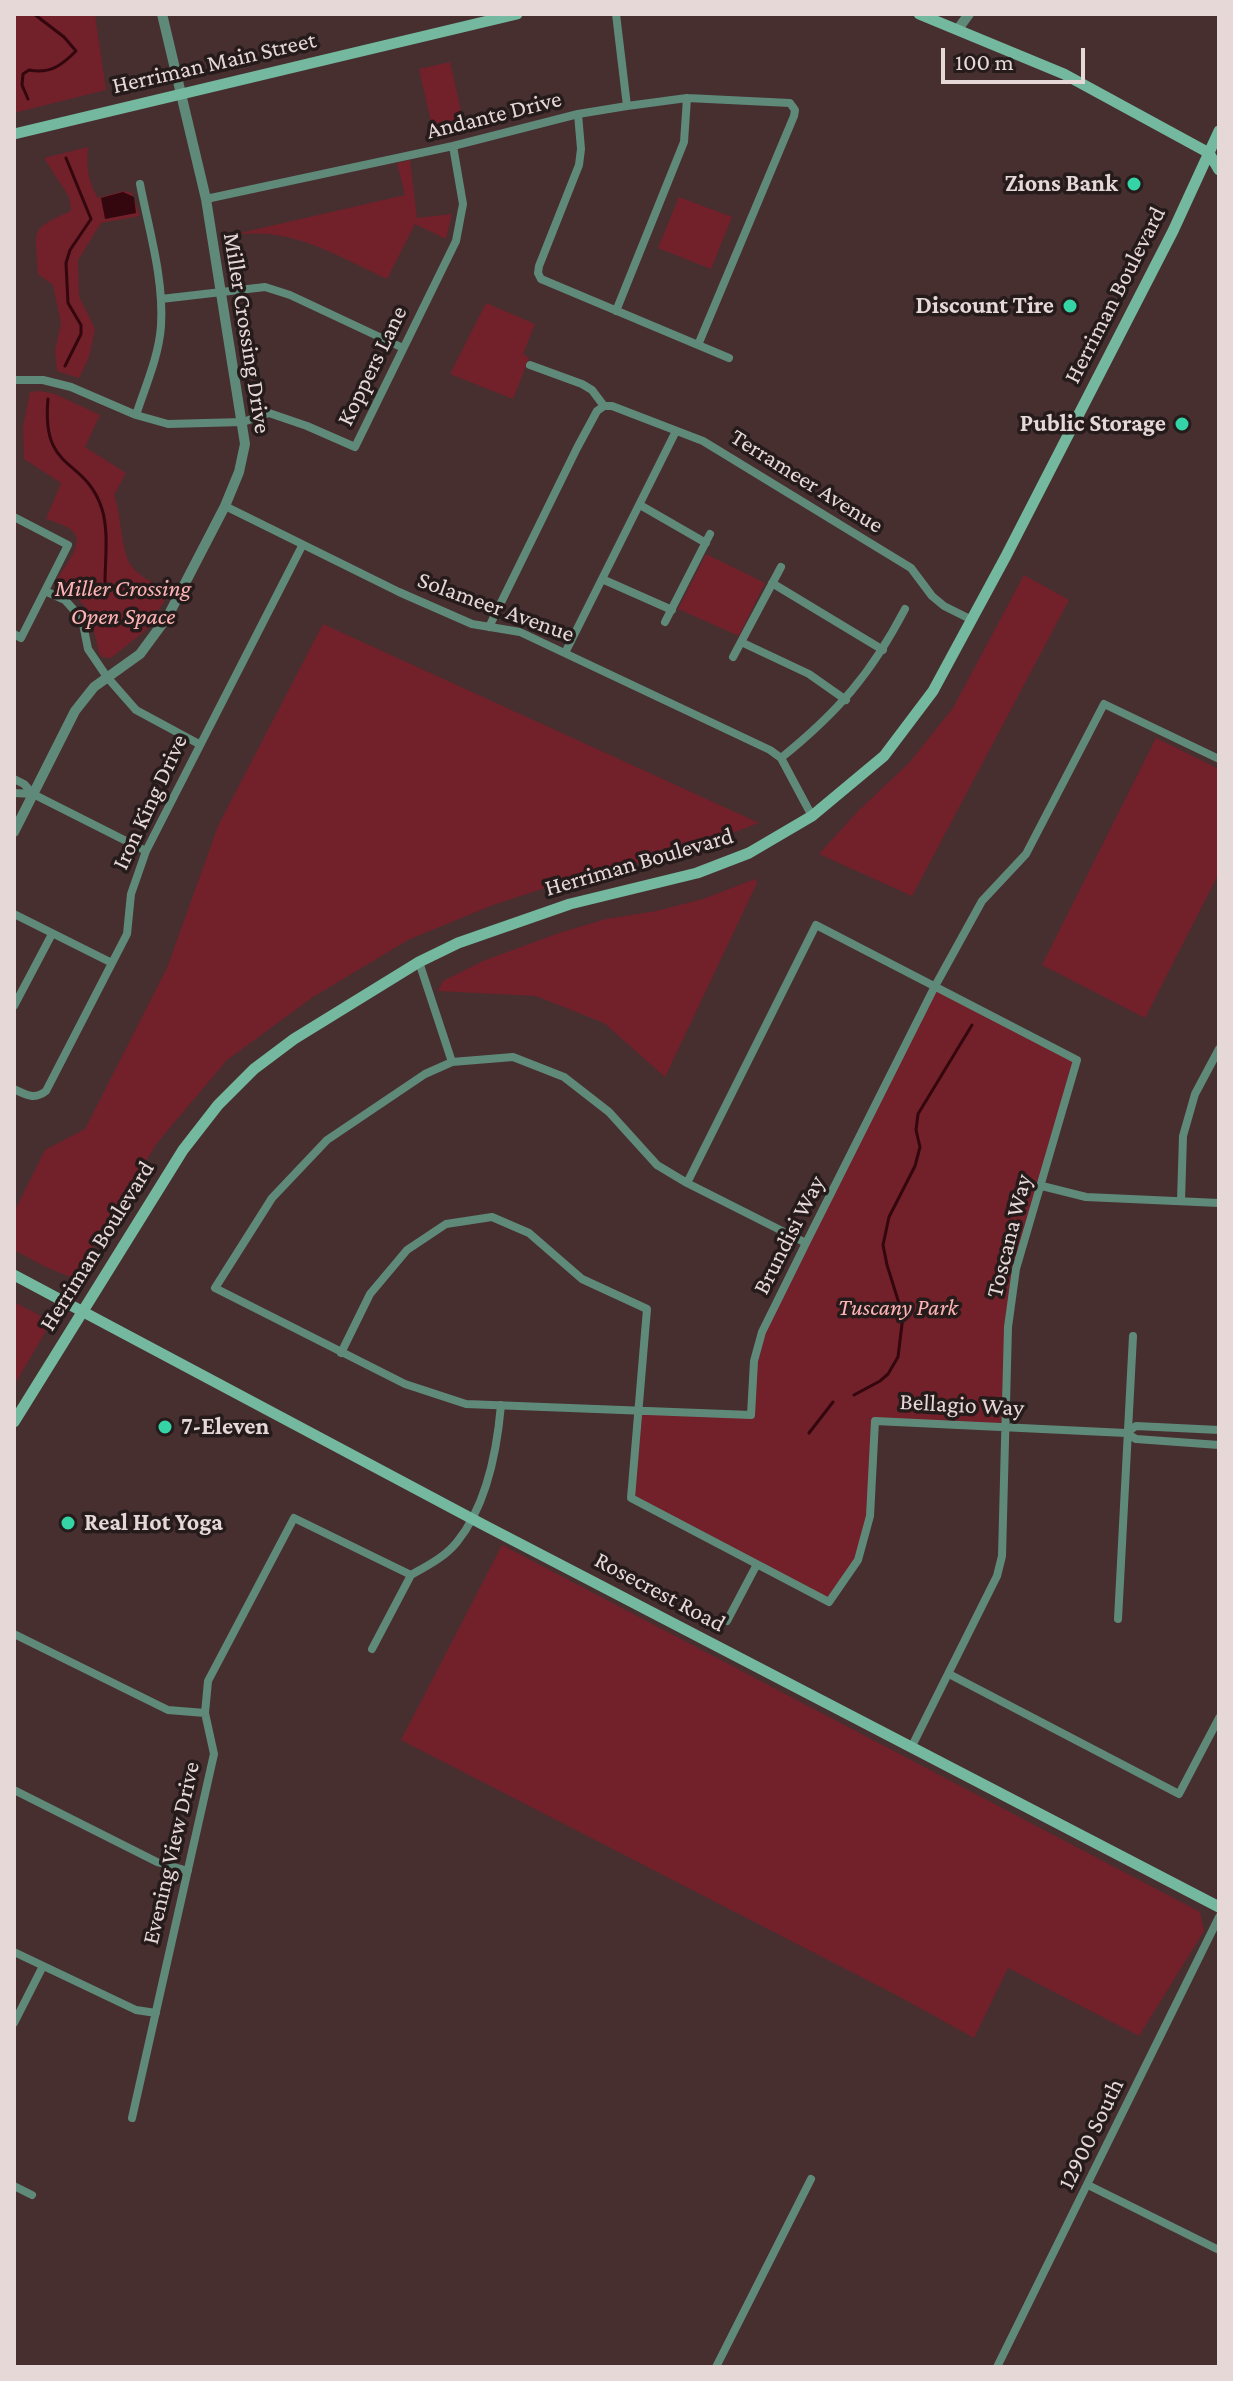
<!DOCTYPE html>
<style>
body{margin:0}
#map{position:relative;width:1233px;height:2381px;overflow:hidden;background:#472f30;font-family:"Crimson Pro",serif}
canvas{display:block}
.frame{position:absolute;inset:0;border:16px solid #e7d8d8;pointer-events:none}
.scale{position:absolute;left:941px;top:48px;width:144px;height:36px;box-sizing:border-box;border:4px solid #e7d8d8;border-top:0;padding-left:10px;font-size:24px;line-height:28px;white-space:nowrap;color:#e7d8d8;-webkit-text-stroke:6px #251b1b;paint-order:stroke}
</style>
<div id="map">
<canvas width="1233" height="2381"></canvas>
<div class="frame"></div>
<div class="scale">100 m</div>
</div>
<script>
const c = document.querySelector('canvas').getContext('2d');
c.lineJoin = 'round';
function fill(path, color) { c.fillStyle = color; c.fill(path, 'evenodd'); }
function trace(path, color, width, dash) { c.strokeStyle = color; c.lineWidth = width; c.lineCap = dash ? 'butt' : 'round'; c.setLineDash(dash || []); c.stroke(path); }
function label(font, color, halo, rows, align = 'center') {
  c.font = font + ' "Crimson Pro",serif'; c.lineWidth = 7; c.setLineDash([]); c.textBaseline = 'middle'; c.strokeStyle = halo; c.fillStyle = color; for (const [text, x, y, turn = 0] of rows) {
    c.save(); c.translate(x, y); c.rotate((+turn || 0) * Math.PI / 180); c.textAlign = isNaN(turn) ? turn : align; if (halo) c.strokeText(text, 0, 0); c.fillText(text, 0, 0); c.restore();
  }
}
fill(new Path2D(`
 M14,14H95L106,90L14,113Z
 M450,62L464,124L437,131L432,126L419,69Z
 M88,147C86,165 88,182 98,198L123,191L132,193L140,216L101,223L78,260L79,296L95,329L89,357L79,378L57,371L55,351L61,323L53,285L38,274C36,228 28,230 71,211L69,197L44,158Z
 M410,160L417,218L452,214L446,239L415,224L387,279C332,254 290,225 227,236L405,195L397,163Z
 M679,197L732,217L711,269L658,248Z
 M486,303L535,324L523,354L529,358L513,399L450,374Z
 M40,391L55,394L100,415L85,447L126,473L114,495C122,515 120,553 133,568C141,578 160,586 170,592L146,630L111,658L102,657L99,653L90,614L78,598L57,581C63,565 93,539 65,526C59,523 52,521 46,519L61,483L24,459L23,427L30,392Z
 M706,554L765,583L739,636L678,609Z
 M1024,575L1069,600L912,896L819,854L858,811L909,763L953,708Z
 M323,624L759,823L674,855L585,875L493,905L408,940L313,997L227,1060L157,1143L73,1278L46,1267L14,1250V1212L45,1150L85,1129L167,968L218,826Z
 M1156,738L1219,769V873L1145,1018L1042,965Z
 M755,879L757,883L665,1077L604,1023L536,996L438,991L443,981L483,961L559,933L606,919L656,911L703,899Z
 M934,988L1077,1060L1016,1269L1008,1327L1006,1428L875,1421L870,1516L858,1560L829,1602L631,1498L639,1412L751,1415L754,1361L762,1332Z
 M14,1302L41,1316L46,1331L16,1382Z
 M502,1545L1200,1912L1204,1931L1139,2036L1008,1968L974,2038L900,1997L401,1740Z`), '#72202a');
fill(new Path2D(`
 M123,192L134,197L136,213L105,219L101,198Z`), '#33070d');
trace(new Path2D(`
 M28,99L22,85L23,74L29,70C50,74 61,66 76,51L64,37L34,14
 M65,366L81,334V325L68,303L66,263L70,250L91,219L66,158
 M48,399C41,474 85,456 102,509C109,532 105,560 105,583
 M854,1395L880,1381L888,1374L898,1357L903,1316L887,1265L883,1245L889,1217L915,1166L920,1147L916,1130L918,1114L972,1025
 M809,1433L833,1402`), '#33070d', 3);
trace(new Path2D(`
 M616,14L627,106
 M578,114L581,149L579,165L539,266L538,273L541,279L729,358
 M206,199L453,146L578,114L627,106L687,98L790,103L795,110L794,116L698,345
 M161,299L265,287L290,295L403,348
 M616,311L684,142L687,98
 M530,365L582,384L592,390L604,406
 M14,380H43L71,387L136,415L168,424L243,422L269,413L307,426L355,447L456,241L463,204L453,146
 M604,406H612L703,441L911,568L932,596L944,606L972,620
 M136,415C145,387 159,356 161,326C164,279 149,230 140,184
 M640,505L706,543
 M225,506L399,592L472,624L520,632L770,750L781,758L812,816
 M14,517L68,545L21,638L14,634
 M602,579L672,610
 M772,583L883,650
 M45,591L65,600L82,619L88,649L107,677L136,710L199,744
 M665,622L710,534
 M489,627L577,448L597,411L604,406
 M741,642L809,674L846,700
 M565,653L676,431
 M733,657L781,567
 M781,758C838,712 871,674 905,609
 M14,779L24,784L33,794L146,851
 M14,793L33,794
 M14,914L112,963
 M419,962L452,1062
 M14,1006L52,934
 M14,1089C26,1095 35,1100 46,1091L127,934L131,894L146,851L302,546
 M687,1183L816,925L1077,1060L1016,1269L1008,1327L1002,1556L997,1576L911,1748
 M1042,1186L1086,1197L1219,1203
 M1181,1201L1183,1136L1195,1094L1219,1049
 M806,1243L687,1183L657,1165L609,1112L564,1077L513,1057L452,1062L425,1074L327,1140L272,1198L215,1288L405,1384L466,1404L751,1415L754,1361L762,1332L806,1243L934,988L982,901L1026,854L1104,704L1219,759
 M341,1353L370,1294L407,1250L446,1224L492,1217L529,1233L582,1279L647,1309L631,1498L829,1602L858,1560L870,1516L875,1421L1126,1433L1136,1439L1219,1445
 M1126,1433L1136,1426L1219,1430
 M411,1575C427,1566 445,1557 457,1542C487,1505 497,1451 501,1405
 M1118,1619L1133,1336
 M727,1621L756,1566
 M14,1634L168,1710L205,1713
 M372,1649L411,1575
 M949,1674L1179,1794L1219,1718
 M14,1790L157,1862L188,1871
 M14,1952L136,2010L156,2013
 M14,2023L43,1966
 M132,2118L214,1754L205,1713L208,1681L294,1518L411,1575
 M1088,2185L1219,2250
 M14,2186L32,2195
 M716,2367L811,2179
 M997,2367L1219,1917`), '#5f8a7a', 8);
trace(new Path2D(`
 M958,29L969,14
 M14,832L75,711L94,687L140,654L168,616L225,506L239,472L245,444L206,199L162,14`), '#5f8a7a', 10);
trace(new Path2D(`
 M919,14L1064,74L1209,153
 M14,134L517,14
 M1209,153L1219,170
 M14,1275L480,1523L1219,1907
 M14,1422L183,1150L218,1105L254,1069L294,1039L419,962L458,943L570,904L697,873L749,853L812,816L884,756L933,691L1006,556L1173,231L1219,131`), '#73b89f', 11);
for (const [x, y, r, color] of [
 [1134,184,8,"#35d4a7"],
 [1070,306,8,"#35d4a7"],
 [1182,424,8,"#35d4a7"],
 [165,1427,8,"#35d4a7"],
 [68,1523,8,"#35d4a7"]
]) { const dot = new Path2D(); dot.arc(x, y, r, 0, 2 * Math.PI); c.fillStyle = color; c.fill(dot); trace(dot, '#251b1b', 3); }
label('24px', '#e7d8d8', '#251b1b', [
 ["Herriman Main Street",214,63,-13],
 ["Andante Drive",494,115,-14],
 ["Herriman Boulevard",1115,295,-63],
 ["Miller Crossing Drive",247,333,81],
 ["Koppers Lane",372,366,-64],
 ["Terrameer Avenue",807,481,32],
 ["Solameer Avenue",496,607,20],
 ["Iron King Drive",150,802,-65],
 ["Herriman Boulevard",639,862,-16],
 ["Brundisi Way",789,1235,-63],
 ["Toscana Way",1009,1236,-76],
 ["Herriman Boulevard",97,1246,-58],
 ["Bellagio Way",962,1405,3],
 ["Rosecrest Road",660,1592,28],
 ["Evening View Drive",171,1853,-77],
 ["12900 South",1091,2134,-64]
]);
label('bold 24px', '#e7d8d8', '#251b1b', [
 ["Zions Bank",1118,184],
 ["Discount Tire",1054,306],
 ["Public Storage",1166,424],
 ["7-Eleven",181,1427,"left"],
 ["Real Hot Yoga",84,1523,"left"]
], 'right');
label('italic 24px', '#feb3b4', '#251b1b', [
 ["Miller Crossing",123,589],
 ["Open Space",123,617],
 ["Tuscany Park",898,1308]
]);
</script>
